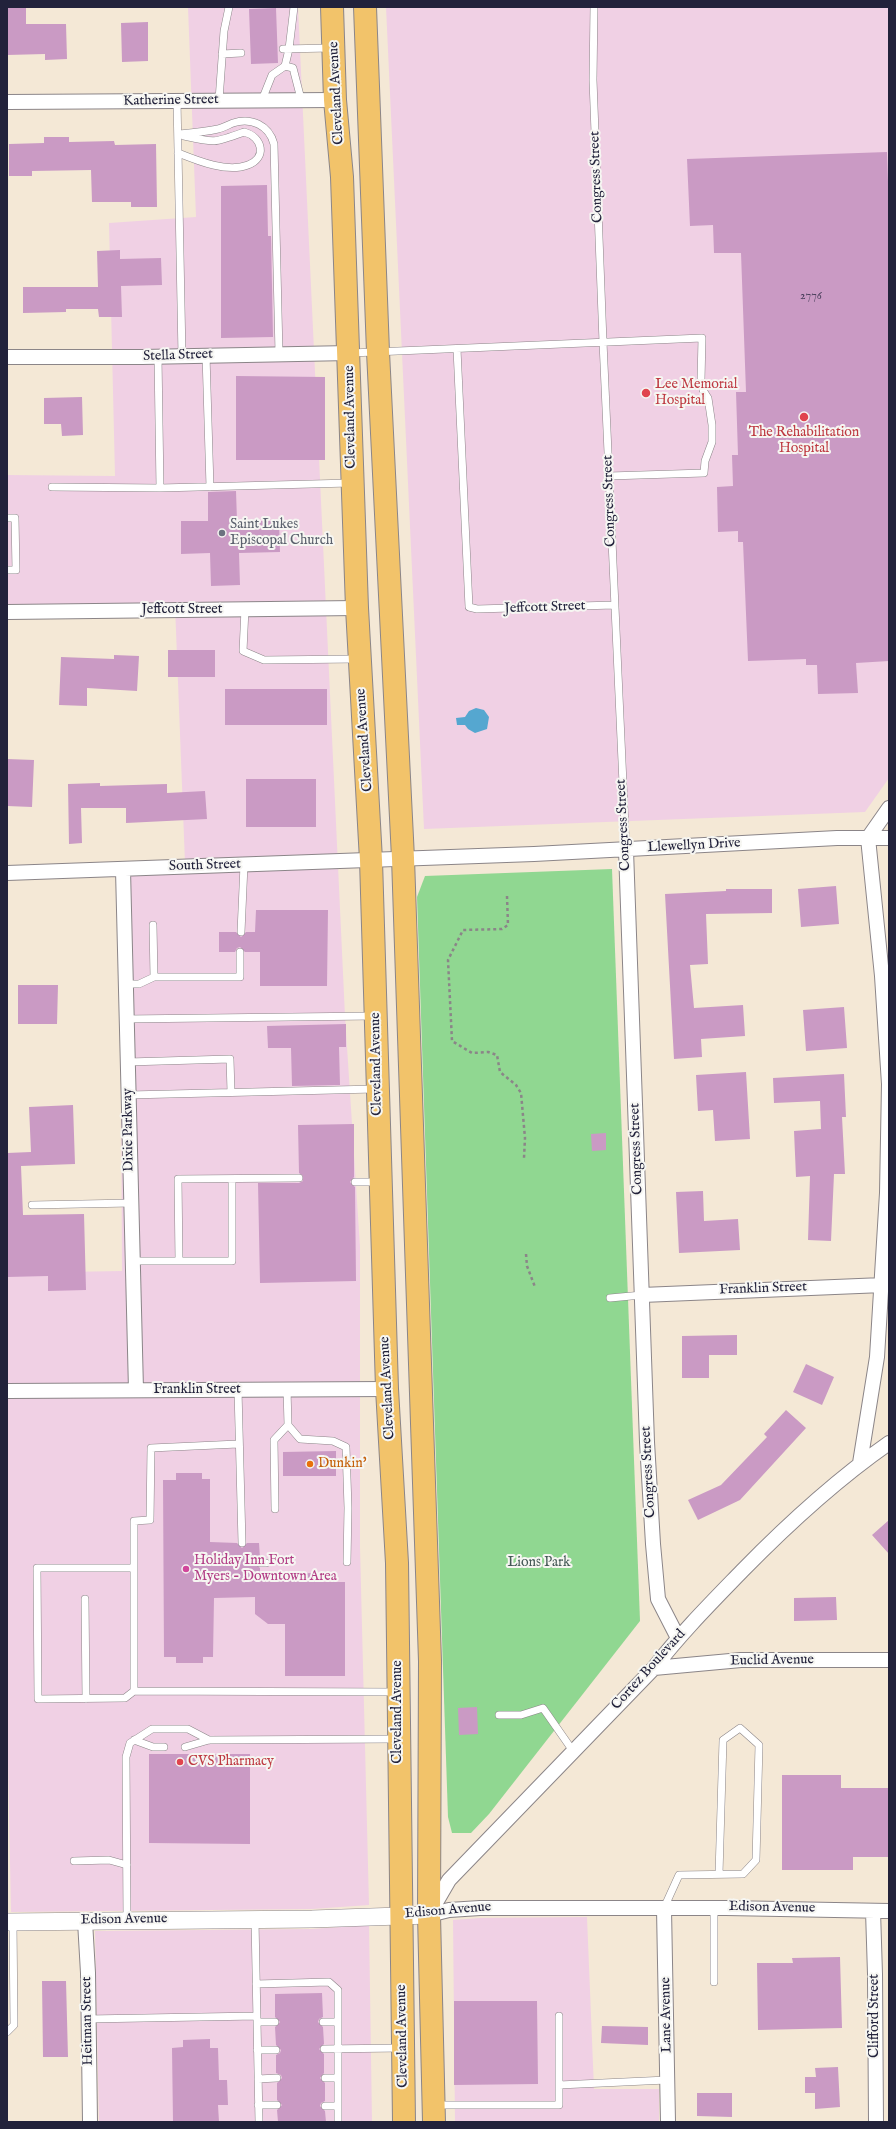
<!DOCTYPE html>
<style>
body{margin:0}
#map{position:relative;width:896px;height:2129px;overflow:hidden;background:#f4e8d6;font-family:"IM FELL English",serif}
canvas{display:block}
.frame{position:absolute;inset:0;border:8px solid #22223b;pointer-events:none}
</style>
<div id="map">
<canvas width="896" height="2129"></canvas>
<div class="frame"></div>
</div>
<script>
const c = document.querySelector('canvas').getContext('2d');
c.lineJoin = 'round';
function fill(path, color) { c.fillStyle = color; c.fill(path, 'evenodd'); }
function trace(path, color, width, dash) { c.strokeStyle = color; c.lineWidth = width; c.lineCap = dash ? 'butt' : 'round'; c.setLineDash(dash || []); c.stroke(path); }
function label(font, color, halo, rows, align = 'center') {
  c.font = font + ' "IM FELL English",serif'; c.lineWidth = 4; c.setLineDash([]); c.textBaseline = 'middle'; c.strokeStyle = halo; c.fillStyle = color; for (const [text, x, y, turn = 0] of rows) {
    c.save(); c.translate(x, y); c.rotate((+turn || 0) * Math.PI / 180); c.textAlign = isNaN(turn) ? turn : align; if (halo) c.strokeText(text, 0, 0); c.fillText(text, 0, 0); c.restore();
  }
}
fill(new Path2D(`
 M188,7H298L345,1016L360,1247V1547L369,1905L312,1909L11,1912L7,1710V1273L122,1271L120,863H185L175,605L7,604V475L115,476L109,223L196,217Z
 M386,7H889V778L865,812L424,829Z
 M587,1917L594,2089H659V2122H455L453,1920L480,1918Z
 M369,1925L372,2122H99L95,1931L312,1929Z`), '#f0d0e4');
fill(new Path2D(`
 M612,869L640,1621L489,1814L471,1833H452L448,1817L417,897L425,876Z`), '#90d791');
fill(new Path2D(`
 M476,708L484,710L489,717L487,729L475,733L468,729L465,725H457L456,718L465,717L469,711Z`), '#55a7d0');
fill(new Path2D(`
 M7,7H26V24H66L67,59L45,60V54L7,55Z
 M276,8L278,63L251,64L249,9Z
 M148,22V61L122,62L121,23Z
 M44,137H69V142L114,141L115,145L156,144L157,207H131V202H92L91,170L32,171V176H9V144L44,143Z
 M887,152L889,211V661L856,663L858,693L818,694L817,665H806V659L748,661L743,542H738V531L718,532L717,487L733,486L732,455H738L736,392H746L741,253H714L713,225L690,226L687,159Z
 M267,185L268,236H271L273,337L221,338V186Z
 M120,250V259L161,258L162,285L121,286L122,317H99L98,309H66V312L23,313V287H98L97,251Z
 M236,376L325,377V460H236Z
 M82,397L83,435L62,436L61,424H44V398Z
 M236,491L237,521H279L280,552L239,553L240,585L211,586L210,553L181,554V521H208V492Z
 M168,650H215V677H168Z
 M114,655L139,656L137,691L87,688V706L59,705L61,657L114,659Z
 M225,689H327V725H225Z
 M7,759L34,760L32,807L7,806Z
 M246,779H316V827H246Z
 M100,783V786L167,784V793L205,791L207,819L126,823V808H81L82,843L69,844L68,784Z
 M836,886L839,924L801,927L798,889Z
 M726,889H772V913L706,914L708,964L690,965L694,1008L743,1005L745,1036L701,1039L702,1057L674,1059L665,894L726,891Z
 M256,910H328L327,986H260V952H245L240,947L237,948L235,952H219V932H236L241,937L246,932H255Z
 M18,985H58L57,1024H18Z
 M844,1007L847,1048L806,1051L803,1010Z
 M346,1024V1047H339L340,1085L292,1086L291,1048H268L267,1026Z
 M746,1072L750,1139L715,1141L713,1110L698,1111L696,1075Z
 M844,1074L846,1117H842L845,1174H834L831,1241L808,1240L810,1176L796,1177L794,1131L821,1129L820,1101L774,1103L773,1078Z
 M73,1105L75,1164L21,1166L23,1215L84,1214L86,1290L48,1291V1276L7,1277V1153L31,1152L29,1107Z
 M354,1124V1177L350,1182L355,1187L356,1281L260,1283L258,1183H299L303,1181V1176L299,1173L298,1125Z
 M606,1133V1150L592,1151L591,1134Z
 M703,1191L704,1221L738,1219L740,1250L679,1253L676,1192Z
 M737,1335V1355H709V1378H682V1336Z
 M806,1364L834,1377L822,1405L793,1392Z
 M786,1410L806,1428L740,1500L698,1520L688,1500L721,1485L767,1437L764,1434Z
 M336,1451V1476H283V1452Z
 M176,1473H202V1479H210V1542L237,1543L242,1548L247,1543H259L260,1558L255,1563L260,1568V1574L316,1573V1582H345V1676H285V1624H268L255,1614V1597L214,1598L213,1657H203V1663H176V1657H164L163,1480H176Z
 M889,1520V1554L872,1535Z
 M836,1597L837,1620L794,1621V1598Z
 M477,1707L478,1734L459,1735L458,1708Z
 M149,1754H250V1844L149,1843Z
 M782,1775H841V1788H889V1857H853V1870H782Z
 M840,1957L842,2028L758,2030L757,1963H793L792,1958Z
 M42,1981H66L68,2057H43Z
 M322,1993L323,2017L319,2019L318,2022L323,2027L324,2044L319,2049L324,2054V2073L320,2078L325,2083V2101L321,2103L320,2106L325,2111L326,2122H278L277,2110L282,2105L277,2100V2083L282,2078L281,2075L276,2073V2055L280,2053L281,2050L276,2045L275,2027L280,2022L275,2017V1994Z
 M454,2001H537L538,2084L454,2085Z
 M602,2026L648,2027V2045L601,2043Z
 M210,2039V2048H218L219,2080H227L228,2105H218L219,2122H173L172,2048L183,2047V2040Z
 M838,2067L840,2107L815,2109V2093H805V2077H816L815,2068Z
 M697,2093H732V2117L697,2116Z`), '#ca9ac4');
const service = new Path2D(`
 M594,7L593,80L603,342L626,850
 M283,49L330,48
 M222,54L241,53
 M285,66L293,68L301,99
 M177,100L182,356
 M219,100L224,31L229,7
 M262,100L272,75L285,66L289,49L294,7
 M178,134C191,133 205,132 218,129C223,128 228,125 233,123C251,117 269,125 274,144L279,353
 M178,153C198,161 227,173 248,165C267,158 263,137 244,132C214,143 215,143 184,136
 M457,349L469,607L477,609L614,605
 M351,353L702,338L701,380L703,390L708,398L712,425V442L705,461L704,473L609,476
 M206,355L210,487
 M158,357L160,488
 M52,487L160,488L350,483
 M7,518H15L16,570H7
 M245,609L243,651L264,660L357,659
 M153,925L154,977
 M241,932L244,865
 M125,984H139L154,977H240V952
 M126,1019L373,1016
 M128,1062L230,1059L231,1092
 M129,1095L375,1089
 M355,1182H378
 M32,1205L131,1203
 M131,1261H232V1179
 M179,1261L178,1179L299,1178
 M610,1298L642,1295
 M287,1389L288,1425L300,1439L333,1441L346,1447L348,1508L347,1562
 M238,1390L242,1543
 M238,1444L151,1448L150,1520L134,1521V1691L396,1692
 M275,1509L274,1440L288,1425
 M260,1563H266
 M85,1599L86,1699
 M134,1691L125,1698L38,1699L37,1568H134
 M499,1715H521L543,1708L573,1751
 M134,1740L153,1747H164
 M185,1747L209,1740L396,1739
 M74,1861L109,1860L127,1865
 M664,1908L679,1875L743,1874L756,1860L759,1745L740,1728L723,1740L719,1874
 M714,1908V1982
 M127,1920L126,1757L130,1743L152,1729H188L209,1740
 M255,1920L259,2122
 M256,1984L329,1982L338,1990V2122
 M88,2019L257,2016
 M257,2022H275
 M323,2022H338
 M7,2032L14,2025L13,1922
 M324,2049L401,2048
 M257,2050H276
 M325,2078H338
 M258,2079L277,2078
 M559,2085L667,2080
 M258,2105H277
 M436,2105H559V2016
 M325,2106H338`);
const minor = new Path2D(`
 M7,102L335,100
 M7,357H142L350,353
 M7,612L357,608
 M626,850L647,1442L653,1544L658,1599L678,1638
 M123,870L136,1390
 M7,873L534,854L837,838H889
 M642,1295L883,1285
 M7,1391L387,1389
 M860,1463L877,1357L887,1193L889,1084L882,976L868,838L889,808
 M654,1668L741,1660H889
 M664,1909L668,2122
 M431,1911L449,1880L654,1668C681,1633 712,1602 742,1571C788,1524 836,1480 889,1443
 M873,1911L875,1974L876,2122
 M429,1915L449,1910L480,1908H726L889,1911
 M85,1921L88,1973L90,2122`);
const tertiary = new Path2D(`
 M7,1922L312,1919L429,1915`);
const primary = new Path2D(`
 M332,7L335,100L342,177L357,608L371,860L387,1389L397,1563L404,2122
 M365,7L378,352L403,858L430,1661L429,1915L434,2122`);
trace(service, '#8b8588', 8);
trace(minor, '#8b8588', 16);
trace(tertiary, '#8b8588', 18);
trace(primary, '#8b8588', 24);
trace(new Path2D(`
 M507,896L508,925L502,929L463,930L448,960L452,1041L472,1053L488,1052L497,1055L500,1072L516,1085L521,1093L525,1138L524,1158
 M526,1254L527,1266L535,1287`), '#8b8588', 2.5, [3, 3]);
trace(service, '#fff', 7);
trace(minor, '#fff', 14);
trace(tertiary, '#fff', 17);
trace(primary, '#f2c36a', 22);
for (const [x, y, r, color] of [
 [646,393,5,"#e0444e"],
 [804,417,5,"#e0444e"],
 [222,533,4,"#6b7280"],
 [310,1464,4,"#e8710a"],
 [186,1569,4,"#d1479c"],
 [180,1762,4,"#e0444e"]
]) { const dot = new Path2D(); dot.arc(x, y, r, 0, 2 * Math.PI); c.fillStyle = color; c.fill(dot); trace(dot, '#f6f6f2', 1.5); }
label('12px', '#4c405d', null, [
 ["2776",811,297]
]);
label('14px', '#22223b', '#f6f6f2', [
 ["Cleveland Avenue",337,93,-93],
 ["Katherine Street",171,101,-1],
 ["Congress Street",597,177,-92],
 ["Stella Street",178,356,-2],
 ["Cleveland Avenue",351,417,-91],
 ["Congress Street",610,501,-92],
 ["Jeffcott Street",545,608,-2],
 ["Jeffcott Street",182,610],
 ["Cleveland Avenue",365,740,-94],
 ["Congress Street",624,825,-93],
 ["Llewellyn Drive",694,846,-3],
 ["South Street",205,866,-2],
 ["Cleveland Avenue",377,1064,-91],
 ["Dixie Parkway",129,1130,-91],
 ["Congress Street",637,1149,-92],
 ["Franklin Street",763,1289,-2],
 ["Cleveland Avenue",388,1388,-93],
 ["Franklin Street",197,1390],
 ["Congress Street",649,1472,-93],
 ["Euclid Avenue",772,1661,-1],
 ["Cortez Boulevard",649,1670,-48],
 ["Cleveland Avenue",398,1712,-90],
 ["Edison Avenue",772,1908,1],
 ["Edison Avenue",448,1911,-5],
 ["Edison Avenue",124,1920,-1],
 ["Lane Avenue",667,2015,-91],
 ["Clifford Street",875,2016,-90],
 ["Heitman Street",88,2021,-91],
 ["Cleveland Avenue",403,2036,-91]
]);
label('14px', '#be3a42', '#f6f6f2', [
 ["Lee Memorial",655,385],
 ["Hospital",655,401],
 ["The Rehabilitation",804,433,"center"],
 ["Hospital",804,449,"center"],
 ["CVS Pharmacy",188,1762]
], 'left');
label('14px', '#5b616d', '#f6f6f2', [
 ["Saint Lukes",230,525],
 ["Episcopal Church",230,541]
], 'left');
label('14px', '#c56008', '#f6f6f2', [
 ["Dunkin'",318,1464]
], 'left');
label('14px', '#b23c85', '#f6f6f2', [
 ["Holiday Inn Fort",194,1561],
 ["Myers - Downtown Area",194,1577]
], 'left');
label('14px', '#435855', '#f6f6f2', [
 ["Lions Park",539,1563]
]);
</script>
